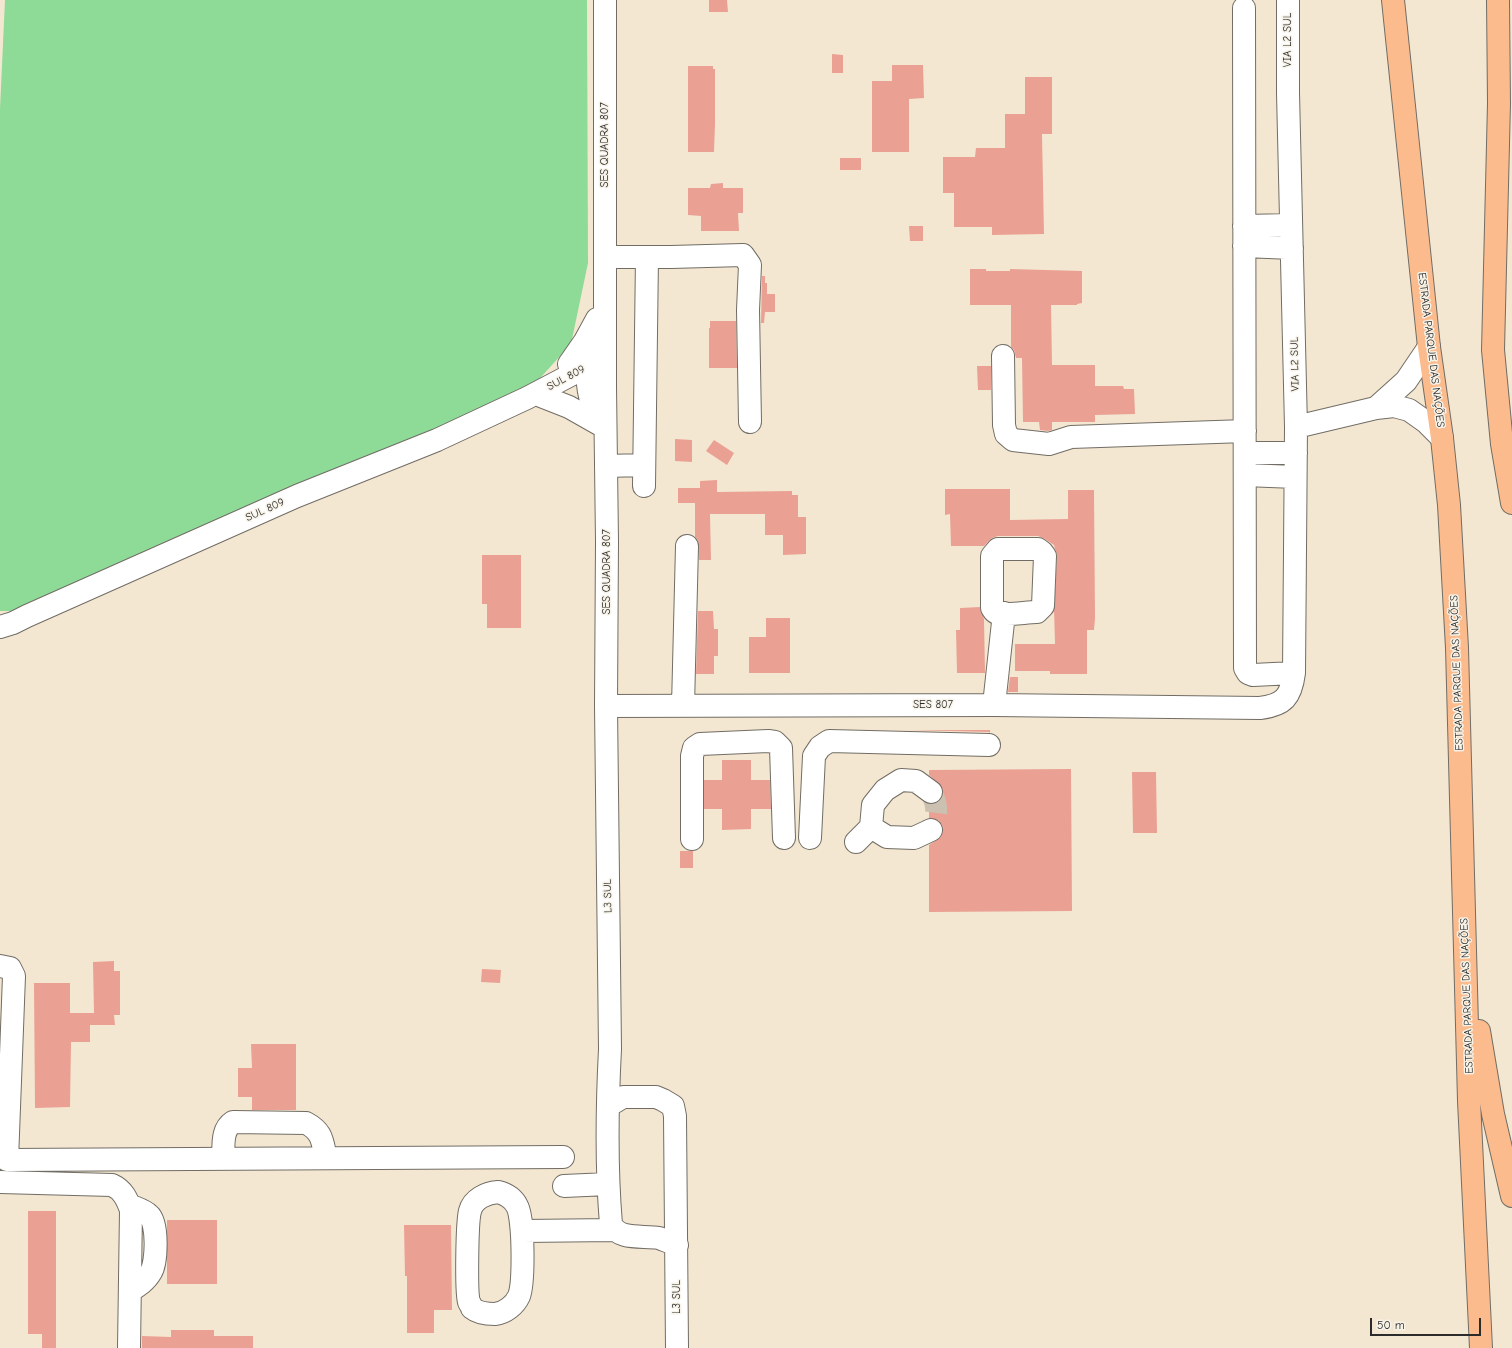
<!DOCTYPE html>
<meta charset="utf-8">
<style>
body{margin:0}
#map{position:relative;width:1512px;height:1348px;overflow:hidden;background:#f4e7d1;font-family:"Comic Neue",sans-serif}
canvas{display:block}
.scale{position:absolute;left:1370px;top:1318px;width:111px;height:18px;box-sizing:border-box;border:2px solid #2b2b2b;border-top:0;padding-left:5px;font-size:12px;line-height:14px;white-space:nowrap;color:#2b2b2b;-webkit-text-stroke:3px #f7f3e8;paint-order:stroke}
</style>
<div id="map">
<canvas width="1512" height="1348"></canvas>
<div class="scale">50 m</div>
</div>
<script>
const c = document.querySelector('canvas').getContext('2d');
c.lineJoin = 'round';
function fill(path, color) { c.fillStyle = color; c.fill(path, 'evenodd'); }
function trace(path, color, width, dash) { c.strokeStyle = color; c.lineWidth = width; c.lineCap = dash ? 'butt' : 'round'; c.setLineDash(dash || []); c.stroke(path); }
function label(font, color, halo, rows, align = 'center') {
  c.font = font + ' "Comic Neue",sans-serif'; c.lineWidth = 3; c.setLineDash([]); c.textBaseline = 'middle'; c.strokeStyle = halo; c.fillStyle = color; for (const [text, x, y, turn = 0] of rows) {
    c.save(); c.translate(x, y); c.rotate((+turn || 0) * Math.PI / 180); c.textAlign = isNaN(turn) ? turn : align; if (halo) c.strokeText(text, 0, 0); c.fillText(text, 0, 0); c.restore();
  }
}
fill(new Path2D(`
 M5,0H587L588,263L571,344L532,387L13,611H0V109Z`), '#8edb98');
fill(new Path2D(`
 M709,0H727L728,12H709Z
 M832,54L843,55V73H832Z
 M892,65H923L924,98L909,99V152H872V81H892Z
 M688,66H713V69H715V124L714,152H688Z
 M1025,77H1052V134H1042L1044,234L992,235V227H954V193H943V157H975L976,148H1005V114H1025Z
 M840,158H861V170H840Z
 M723,183V188H743V213H738L739,231H701V216L688,215V188H710L711,184Z
 M909,226H923V241H910Z
 M970,269H986V271H1010V269L1082,271V303L1077,304V305H1051L1052,365H1095V386H1123L1124,389H1134L1135,414L1095,415V422H1052V430L1048,431L1040,430L1039,422H1023L1022,358H1016L1014,350L1011,347V305H970Z
 M762,276H765V283H767V294H775V312H765L764,323H761Z
 M710,321H736L737,368H709V328H710Z
 M977,366H991V390H978Z
 M675,439L692,440V462L675,461Z
 M714,440L734,453L727,465L706,451Z
 M717,480V492L792,491V495H798V517H806V554L783,555V535H765V514H710L711,560H699V546L698,540L695,537V503H678V488H700V481Z
 M945,489H1010V520L1068,519V490H1094L1095,618L1094,630H1087V674H1050V671H1015V644H1055L1054,609L1057,556L1054,545L1045,539L1038,536H998L992,538L984,546H951L950,514L945,515Z
 M482,555H521V628H487V604H482Z
 M980,607L984,619L985,673H957L956,630H960V608Z
 M698,611H713L714,629H718V656H714V674H696Z
 M766,618H790V673H749V637H766Z
 M1010,677H1018V692H1008Z
 M909,730H990V733L989,732Z
 M722,760H751V780H770L771,809H751V829L722,830V809H704V780H722Z
 M1071,769L1072,911L929,912V845L941,837L943,831L942,825L938,820L929,818V804L936,803L941,799L943,793L942,787L929,775V770Z
 M1132,772H1156L1157,833H1133Z
 M680,851H693V868H680Z
 M114,961V971H120V1015H114L115,1025H90V1042H71L70,1107L35,1108L34,983H70V1013H94L93,962Z
 M482,969L501,970L500,983L481,982Z
 M251,1044H296V1110H252V1097H238V1068H252Z
 M28,1211H56V1348H42V1334H28Z
 M167,1220H217V1284H167Z
 M404,1225H451L452,1310H434V1333H407V1276H405Z
 M171,1330H214V1336H253V1348H142V1336L171,1337Z`), '#eaa093');
trace(new Path2D(`
 M931,792C939,807 937,814 931,830`), '#ccc1b0', 22, [22, 11]);
const minor = new Path2D(`
 M605,0V387L607,541L606,706L610,1049C607,1107 606,1166 611,1224C619,1241 643,1235 659,1238C665,1240 671,1243 677,1245
 M1244,8L1245,668L1248,673L1253,675L1294,673
 M1244,226L1291,225
 M1244,246L1292,248
 M605,257H671L743,255L750,265L748,310L750,422
 M589,355C585,383 589,398 599,424
 M1003,356L1004,425L1006,434L1013,440L1049,444L1071,437L1245,431
 M569,364L585,341L597,319
 M541,396L569,407L599,424
 M1376,408L1406,381L1429,347
 M1296,427L1376,408L1394,406L1409,410L1426,422L1442,438
 M1245,453H1296
 M606,466L644,465
 M1245,475L1295,477
 M644,486L647,257
 M998,549H1038L1042,552L1045,556L1043,606L1037,612C1026,612 1007,616 997,613C994,612 994,611 992,608V556Z
 M0,627L13,623L27,616L297,496L437,440L527,398L605,357
 M994,705L1004,613
 M606,706L994,705L1260,708C1284,705 1291,697 1294,673L1296,427L1288,93V0
 M683,706L687,546
 M871,827L887,837L914,838L931,830
 M810,838L814,756L820,747L829,741L989,745
 M692,839V756L694,748L700,744L768,741L775,742L781,748L784,838
 M856,842L871,827L873,805L885,790L901,780L916,781L931,792
 M0,966L10,968L14,976L7,1160L563,1157
 M608,1106L623,1097H656L663,1100L673,1106L675,1116L677,1348
 M223,1159C224,1146 221,1130 233,1122L306,1123C323,1132 322,1141 326,1158
 M0,1182L112,1185C123,1190 127,1199 131,1210L129,1348
 M564,1186L608,1184
 M498,1192C506,1194 513,1198 517,1206C524,1218 524,1283 519,1296C515,1305 505,1313 495,1314C488,1314 478,1313 472,1308C472,1307 470,1304 469,1302C466,1293 467,1222 470,1211C473,1199 486,1193 498,1192Z
 M129,1205C136,1208 144,1210 149,1215C158,1223 157,1262 151,1272C146,1281 138,1286 130,1291
 M523,1231L613,1230`);
const highway = new Path2D(`
 M1393,0L1429,347L1442,438L1449,505L1457,648L1469,1101L1481,1348
 M1498,0L1499,103L1493,350L1502,444L1512,503
 M1479,1031L1493,1114L1512,1196`);
trace(minor, '#716d65', 24);
trace(highway, '#716d65', 24);
trace(minor, '#fff', 22);
trace(highway, '#fbbb8d', 22);
label('11px', '#2b2b2b', '#f7f3e8', [
 ["VIA L2 SUL",1288,40,-90],
 ["SES QUADRA 807",605,145,-90],
 ["ESTRADA PARQUE DAS NAÇÕES",1431,350,83],
 ["VIA L2 SUL",1295,364,-91],
 ["SUL 809",566,378,-28],
 ["SUL 809",265,510,-24],
 ["SES QUADRA 807",607,572,-90],
 ["ESTRADA PARQUE DAS NAÇÕES",1457,673,-92],
 ["SES 807",933,705],
 ["L3 SUL",608,896,-91],
 ["ESTRADA PARQUE DAS NAÇÕES",1467,996,-92],
 ["L3 SUL",677,1297,-90]
]);
</script>
